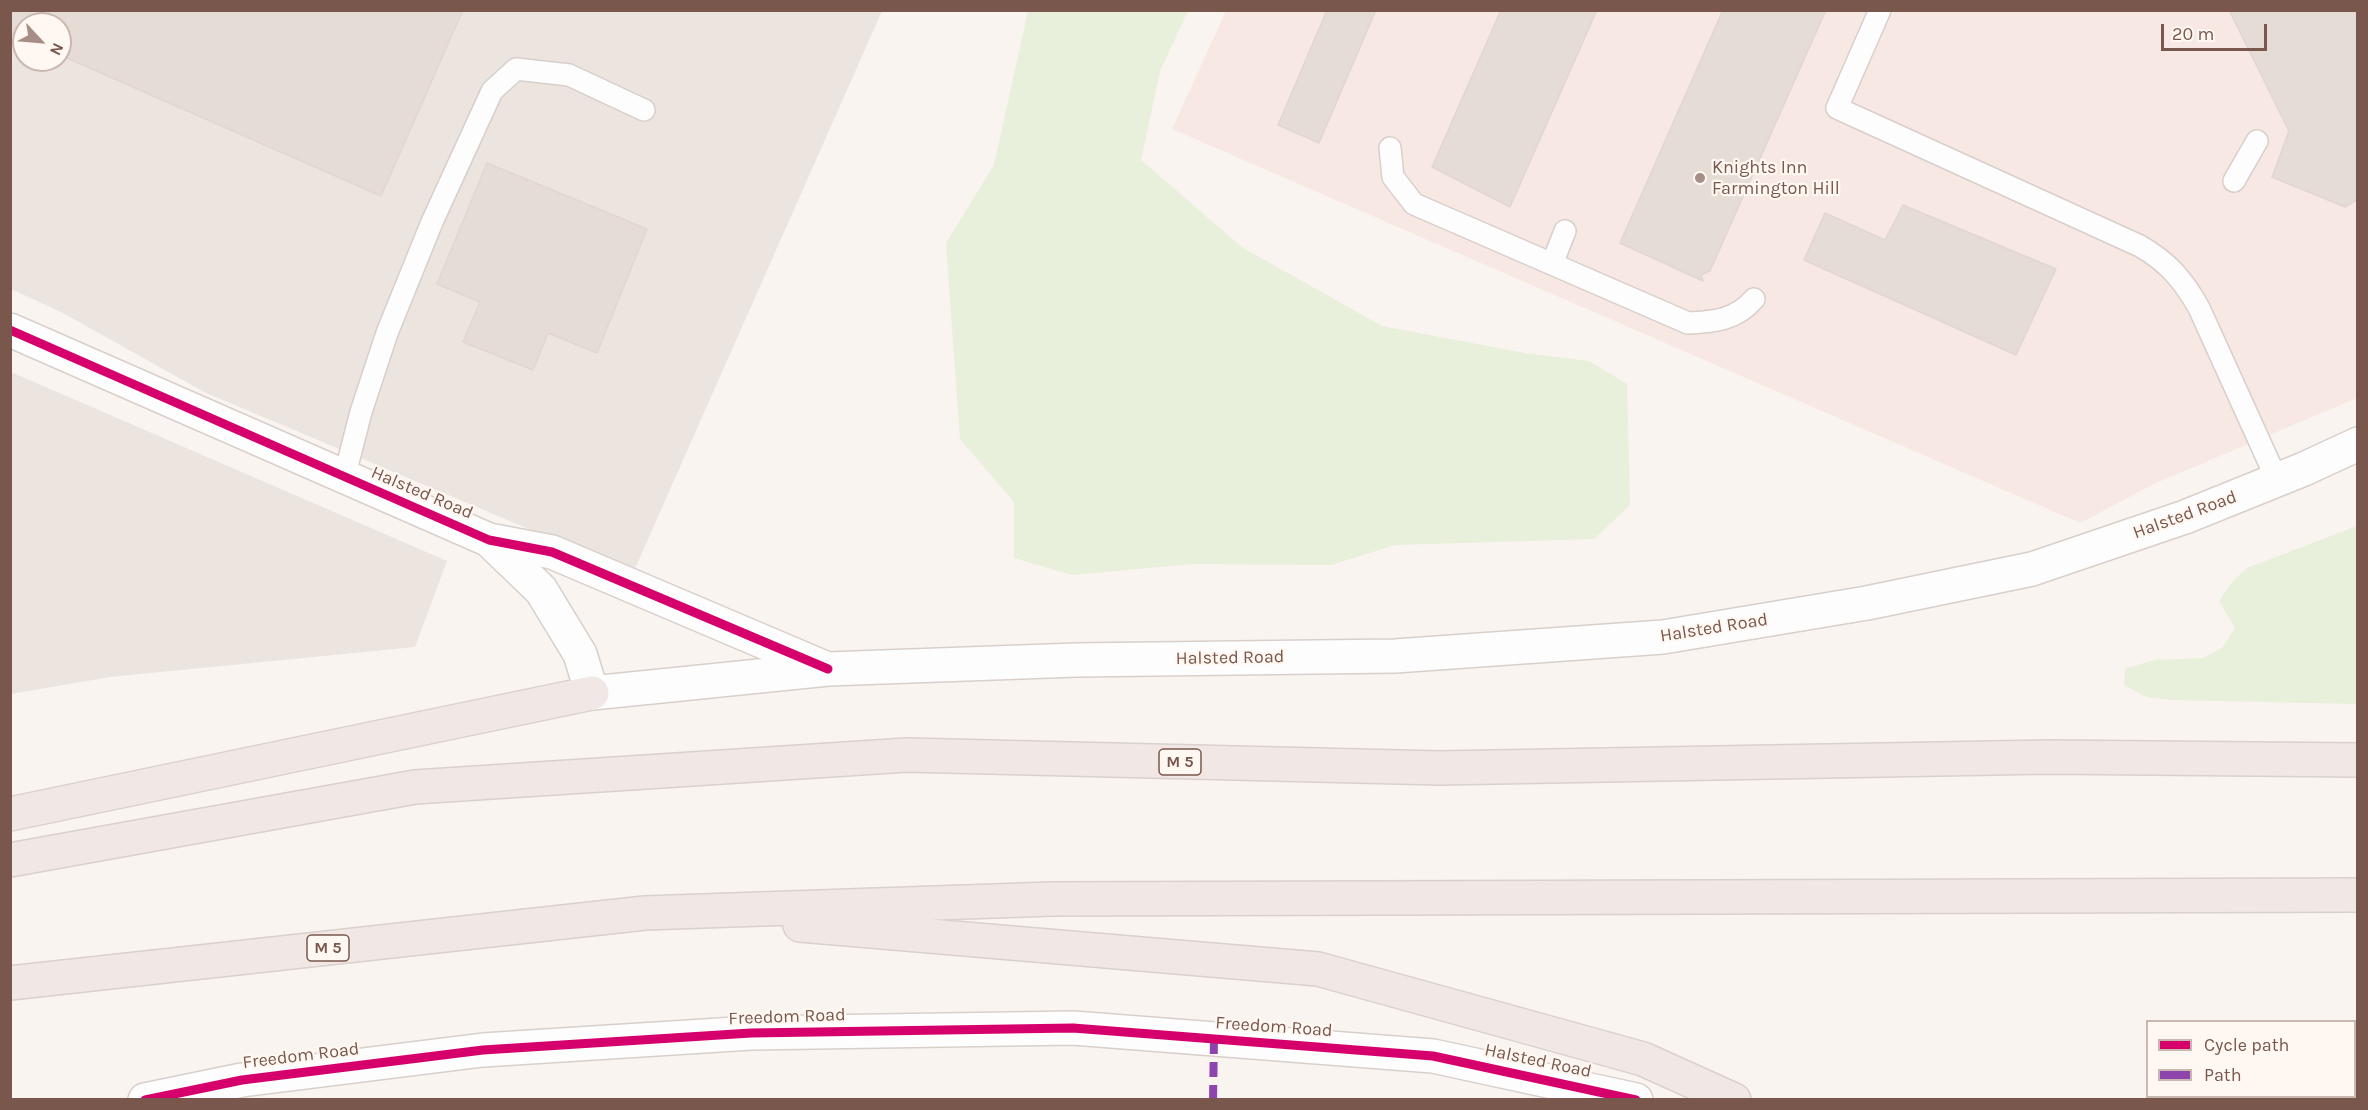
<!DOCTYPE html>
<style>
body{margin:0}
#map{position:relative;width:2368px;height:1110px;overflow:hidden;background:#f9f4ef;font-family:Karla,sans-serif}
canvas{display:block}
.frame{position:absolute;inset:0;border:12px solid #79574d;pointer-events:none}
.legend{position:absolute;left:2146px;top:1020px;width:210px;height:78px;box-sizing:border-box;background:#fff8f2;border:2px solid #c9b8b0;margin:0;padding:8px 10px;list-style:none;font-size:18px;color:#79574d}
.legend li{display:flex;align-items:center;gap:12px;height:30px}
.legend b{width:30px;border:2px solid #c9b8b0}
.north{position:absolute;left:12px;top:12px;width:60px;height:60px;box-sizing:border-box;background:#fff8f2;border:2px solid #c9b8b0;border-radius:50%;rotate:116deg;font-size:16px;font-weight:700;line-height:24px;text-align:center;color:#79574d}
.north::after{content:'';display:block;margin:auto;width:21px;height:27px;background:#a68e86;clip-path:polygon(50% 0,100% 100%,50% 72%,0 100%)}
.scale{position:absolute;left:2161px;top:24px;width:106px;height:27px;box-sizing:border-box;border:3px solid #79574d;border-top:0;padding-left:8px;font-size:18px;line-height:21px;white-space:nowrap;color:#79574d;-webkit-text-stroke:4px #fff8f2;paint-order:stroke}
</style>
<div id="map">
<canvas width="2368" height="1110"></canvas>
<div class="frame"></div>
<ul class="legend">
<li><b style="height:8px;background:#d6006c"></b>Cycle path</li>
<li><b style="height:8px;background:#8e44ad"></b>Path</li>
</ul>
<div class="north">N</div>
<div class="scale">20 m</div>
</div>
<script>
const c = document.querySelector('canvas').getContext('2d');
c.lineJoin = 'round';
function fill(path, color) { c.fillStyle = color; c.fill(path, 'evenodd'); }
function trace(path, color, width, dash) { c.strokeStyle = color; c.lineWidth = width; c.lineCap = dash ? 'butt' : 'round'; c.setLineDash(dash || []); c.stroke(path); }
function label(font, color, halo, rows, align = 'center') {
  c.font = font + ' Karla,sans-serif'; c.lineWidth = 4.5; c.setLineDash([]); c.textBaseline = 'middle'; c.strokeStyle = halo; c.fillStyle = color; for (const [text, x, y, turn = 0] of rows) {
    c.save(); c.translate(x, y); c.rotate((+turn || 0) * Math.PI / 180); c.textAlign = isNaN(turn) ? turn : align; if (halo) c.strokeText(text, 0, 0); c.fillText(text, 0, 0); c.restore();
  }
}
fill(new Path2D(`
 M1226,11H2357V398L2156,483L2080,523L1172,129Z`), '#f8e8e3');
fill(new Path2D(`
 M11,11H882L633,573L204,392L63,313L11,289ZM24,24H60V60H24Z
 M11,372L447,561L415,647L110,677L11,694Z`), '#ece4df');
fill(new Path2D(`
 M1028,11H1188L1160,71L1141,160L1243,248L1382,326L1524,353L1589,361L1627,384L1630,505L1594,539L1395,545L1331,565L1192,564L1072,575L1014,558V502L960,439L946,243L994,165Z
 M2357,526V704L2172,700L2146,697L2124,685L2126,668L2156,660L2203,658L2222,648L2235,628L2219,601L2233,581L2247,568Z`), '#e8efda');
const building = new Path2D(`
 M10,10H463L381,196L60,55V24H24V40L10,34Z
 M1327,10H1376L1319,143L1278,125Z
 M1501,10H1597L1510,207L1432,167Z
 M1723,10H1826L1710,271L1701,275L1703,281L1620,243Z
 M2229,10H2358V199L2345,207L2272,177L2289,131Z
 M487,163L647,229L597,353L548,333L533,370L463,342L480,302L437,284Z
 M1903,205L2056,269L2016,355L1804,260L1825,213L1885,240Z`);
fill(building, '#e5dcd6');
trace(building, '#e2d6d1', 1.5);
const lane = new Path2D(`
 M1880,10L1837,108L2140,246C2168,262 2184,281 2199,308L2277,480
 M1390,148L1393,177L1414,204L1688,323C1714,322 1736,320 1754,299
 M2234,181L2257,141
 M1552,264L1565,231
 M344,478L361,412L387,333L432,222L492,91L516,69L569,75L644,110`);
const secondary = new Path2D(`
 M10,330L489,540L552,552L825,668
 M489,540L541,590L580,654L592,693L828,669L1076,660L1395,656L1663,637L1867,603L2032,569L2185,517L2304,469L2358,444
 M145,1100L242,1080L483,1050L751,1033L1073,1028L1433,1056L1636,1100`);
const highway = new Path2D(`
 M10,814L592,693
 M10,860L415,787L907,755L1440,768L2049,757L2358,760
 M800,925L1318,969L1643,1059L1734,1100
 M10,983L645,913L1052,899L2358,895
 M2354,1074L2358,1066
 M2347,1100L2348,1096`);
trace(lane, '#d8cfcb', 24);
trace(secondary, '#d9cfca', 36);
trace(highway, '#dad0cc', 36);
trace(lane, '#fefdfd', 21);
trace(secondary, '#fefdfd', 33);
trace(highway, '#f1e8e6', 33);
trace(new Path2D(`
 M1213,1100L1214,1039`), '#8e44ad', 8, [15, 8]);
trace(new Path2D(`
 M10,330L489,540L552,552L828,669
 M145,1100L242,1080L483,1050L751,1033L1073,1028L1433,1056L1636,1100`), '#d6006c', 9);
for (const [x, y, r, color] of [
 [1700,178,6,"#a68e86"]
]) { const dot = new Path2D(); dot.arc(x, y, r, 0, 2 * Math.PI); c.fillStyle = color; c.fill(dot); trace(dot, '#fff8f2', 2); }
for (const [x, y, w] of [
 [1180,762,42],
 [328,948,42]
]) { const box = new Path2D(); box.roundRect(x - w / 2, y - 13, w, 26, 4.5); c.fillStyle = '#fff8f2'; c.fill(box); trace(box, '#79574d', 1.5); }
label('bold 16px', '#79574d', null, [
 ["M 5",1180,762],
 ["M 5",328,948]
]);
label('18px', '#79574d', '#fff8f2', [
 ["Knights Inn",1712,168],
 ["Farmington Hill",1712,189]
], 'left');
label('18px', '#79574d', '#fff8f2', [
 ["Halsted Road",422,493,23],
 ["Halsted Road",2185,515,-20],
 ["Halsted Road",1714,628,-9],
 ["Halsted Road",1230,658,-1],
 ["Freedom Road",787,1017,-2],
 ["Freedom Road",1274,1027,4],
 ["Freedom Road",301,1056,-7],
 ["Halsted Road",1538,1061,12]
]);
</script>
